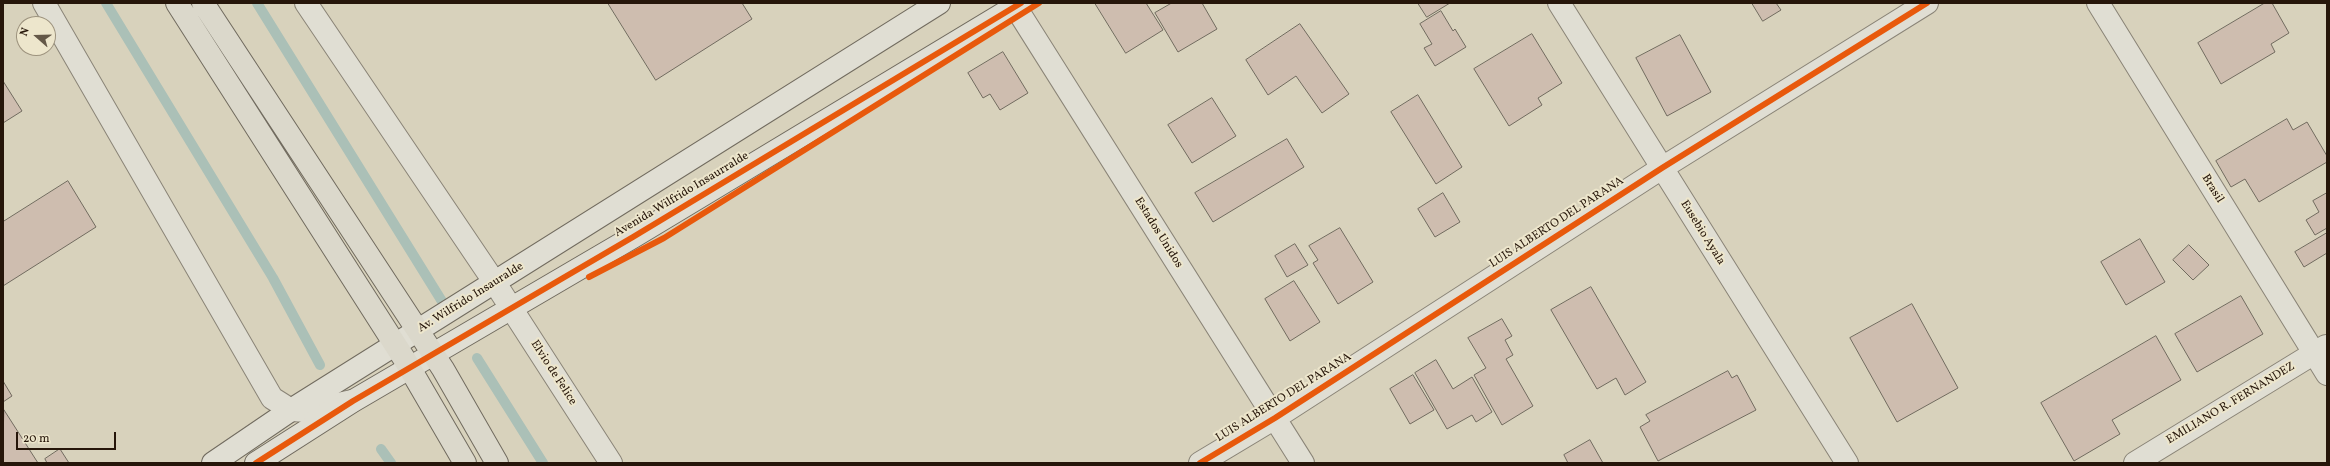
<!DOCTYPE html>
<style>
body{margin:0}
#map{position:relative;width:2330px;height:466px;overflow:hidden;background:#d8d2bc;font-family:Vollkorn,serif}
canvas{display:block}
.frame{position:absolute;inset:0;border:4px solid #26160a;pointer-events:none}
.north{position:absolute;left:16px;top:16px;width:40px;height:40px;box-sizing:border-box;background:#ede6cc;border:1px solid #9d937e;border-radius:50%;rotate:290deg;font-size:11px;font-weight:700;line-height:16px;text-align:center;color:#26160a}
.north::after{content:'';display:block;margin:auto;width:14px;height:18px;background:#645848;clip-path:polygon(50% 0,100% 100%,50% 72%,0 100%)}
.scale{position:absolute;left:16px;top:432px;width:100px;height:18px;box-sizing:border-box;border:2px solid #26160a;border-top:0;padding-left:5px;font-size:12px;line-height:14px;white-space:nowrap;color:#26160a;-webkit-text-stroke:3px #ede6cc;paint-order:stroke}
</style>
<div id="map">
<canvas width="2330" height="466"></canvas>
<div class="frame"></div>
<div class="north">N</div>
<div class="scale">20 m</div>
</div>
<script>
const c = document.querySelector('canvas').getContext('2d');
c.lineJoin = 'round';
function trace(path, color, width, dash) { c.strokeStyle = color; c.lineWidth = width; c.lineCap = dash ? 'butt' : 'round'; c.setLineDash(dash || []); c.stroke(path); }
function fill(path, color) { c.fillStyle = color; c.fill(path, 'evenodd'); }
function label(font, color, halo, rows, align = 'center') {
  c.font = font + ' Vollkorn,serif'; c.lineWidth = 4; c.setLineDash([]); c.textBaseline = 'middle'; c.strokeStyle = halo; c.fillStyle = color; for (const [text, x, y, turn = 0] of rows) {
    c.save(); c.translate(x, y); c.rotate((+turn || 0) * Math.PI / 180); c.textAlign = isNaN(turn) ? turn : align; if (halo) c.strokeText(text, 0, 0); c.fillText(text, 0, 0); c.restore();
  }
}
trace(new Path2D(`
 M106,3L273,278L320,365
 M257,3L448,311
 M477,358L543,463
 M381,449L391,463`), '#abc0b7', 10);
const building = new Path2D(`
 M608,3H742L752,19L656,80Z
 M1095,3H1146L1163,30L1126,53Z
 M1172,3H1202L1217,29L1178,52L1155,13Z
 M1418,3H1450L1427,17Z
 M1752,3H1776L1781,10L1763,21Z
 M2265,3H2272L2289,33L2271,44L2275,52L2221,84L2198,43Z
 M1441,11L1453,31L1455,29L1466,47L1435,66L1424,48L1432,44L1420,24Z
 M1300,24L1349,94L1322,113L1296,76L1268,95L1246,60Z
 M1532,34L1562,83L1538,98L1542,105L1509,126L1474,69Z
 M1680,35L1711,92L1667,116L1636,58Z
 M1003,52L1028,93L1000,110L990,94L983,98L968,73Z
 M3,81L22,111L3,123Z
 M1418,95L1462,167L1436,184L1391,112Z
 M1212,98L1236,136L1192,163L1168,125Z
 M2287,119L2293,130L2307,122L2327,156V162L2259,202L2245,179L2231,187L2216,161Z
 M1287,139L1304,167L1213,222L1195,193Z
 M68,181L96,227L3,286V222Z
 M1443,193L1460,222L1435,237L1418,209Z
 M2327,193V228L2315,235L2306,220L2319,212L2313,201Z
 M1340,228L1373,282L1338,304L1313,263L1318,260L1309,246Z
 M2327,233V253L2304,267L2295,252Z
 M2140,239L2165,282L2126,305L2101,262Z
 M1295,244L1308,265L1287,277L1275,256Z
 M2189,245L2209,265L2193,280L2173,260Z
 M1294,281L1320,322L1290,341L1265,299Z
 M1591,287L1646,382L1625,395L1616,378L1597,389L1551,310Z
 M2241,296L2263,334L2197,372L2175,334Z
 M1912,304L1958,388L1897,422L1850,338Z
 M1502,319L1512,336L1505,340L1513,355L1506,359L1533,406L1502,425L1474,375L1486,368L1468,338Z
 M2156,336L2181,380L2112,420L2120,434L2074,461L2041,403Z
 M1436,360L1453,389L1472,377L1492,412L1476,422L1472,415L1447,429L1415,373Z
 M1728,371L1732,378L1737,375L1756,410L1658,461L1640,427L1650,421L1646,415Z
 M1413,375L1434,410L1410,424L1390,389Z
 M3,381L12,396L3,402Z
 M4,410L38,463H3Z
 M1590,440L1603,463H1568L1564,455Z
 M60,449L69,463H47L45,459Z`);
fill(building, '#cebdaf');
trace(building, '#716b5f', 1);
const street = new Path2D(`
 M44,3L272,398L291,410L307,411L352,401
 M306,3L495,283L611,463
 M1013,3L1303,463
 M1559,3L1847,463
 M2098,3L2327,374
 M1200,463L1275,418L1662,168L1927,3
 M2135,463L2326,346`);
const secondary = new Path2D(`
 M213,463L291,410L939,3
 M256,463L353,401L633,237L1021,3`);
const highway = new Path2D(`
 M177,3L405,360L465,463
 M203,3L443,369L497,463`);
trace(street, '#8a8477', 24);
trace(secondary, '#716b5f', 24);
trace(highway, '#716b5f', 24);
trace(street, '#e0ded3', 22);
trace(secondary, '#e0ded3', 22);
trace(highway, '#dbd8cb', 22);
trace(new Path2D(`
 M589,277L664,238L1039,3
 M256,463L353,401L633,237L1021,3
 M1200,463L1275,418L1662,168L1927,3`), '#e8590c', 6);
label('12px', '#26160a', '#ede6cc', [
 ["Brasil",2212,189,58],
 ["Avenida Wilfrido Insaurralde",682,195,-31],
 ["LUIS ALBERTO DEL PARANA",1557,223,-33],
 ["Estados Unidos",1158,233,58],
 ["Eusebio Ayala",1702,233,58],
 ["Av. Wilfrido Insauralde",471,298,-32],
 ["Elvio de Felice",553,373,57],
 ["LUIS ALBERTO DEL PARANA",1284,398,-32],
 ["EMILIANO R. FERNANDEZ",2231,404,-31]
]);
</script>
